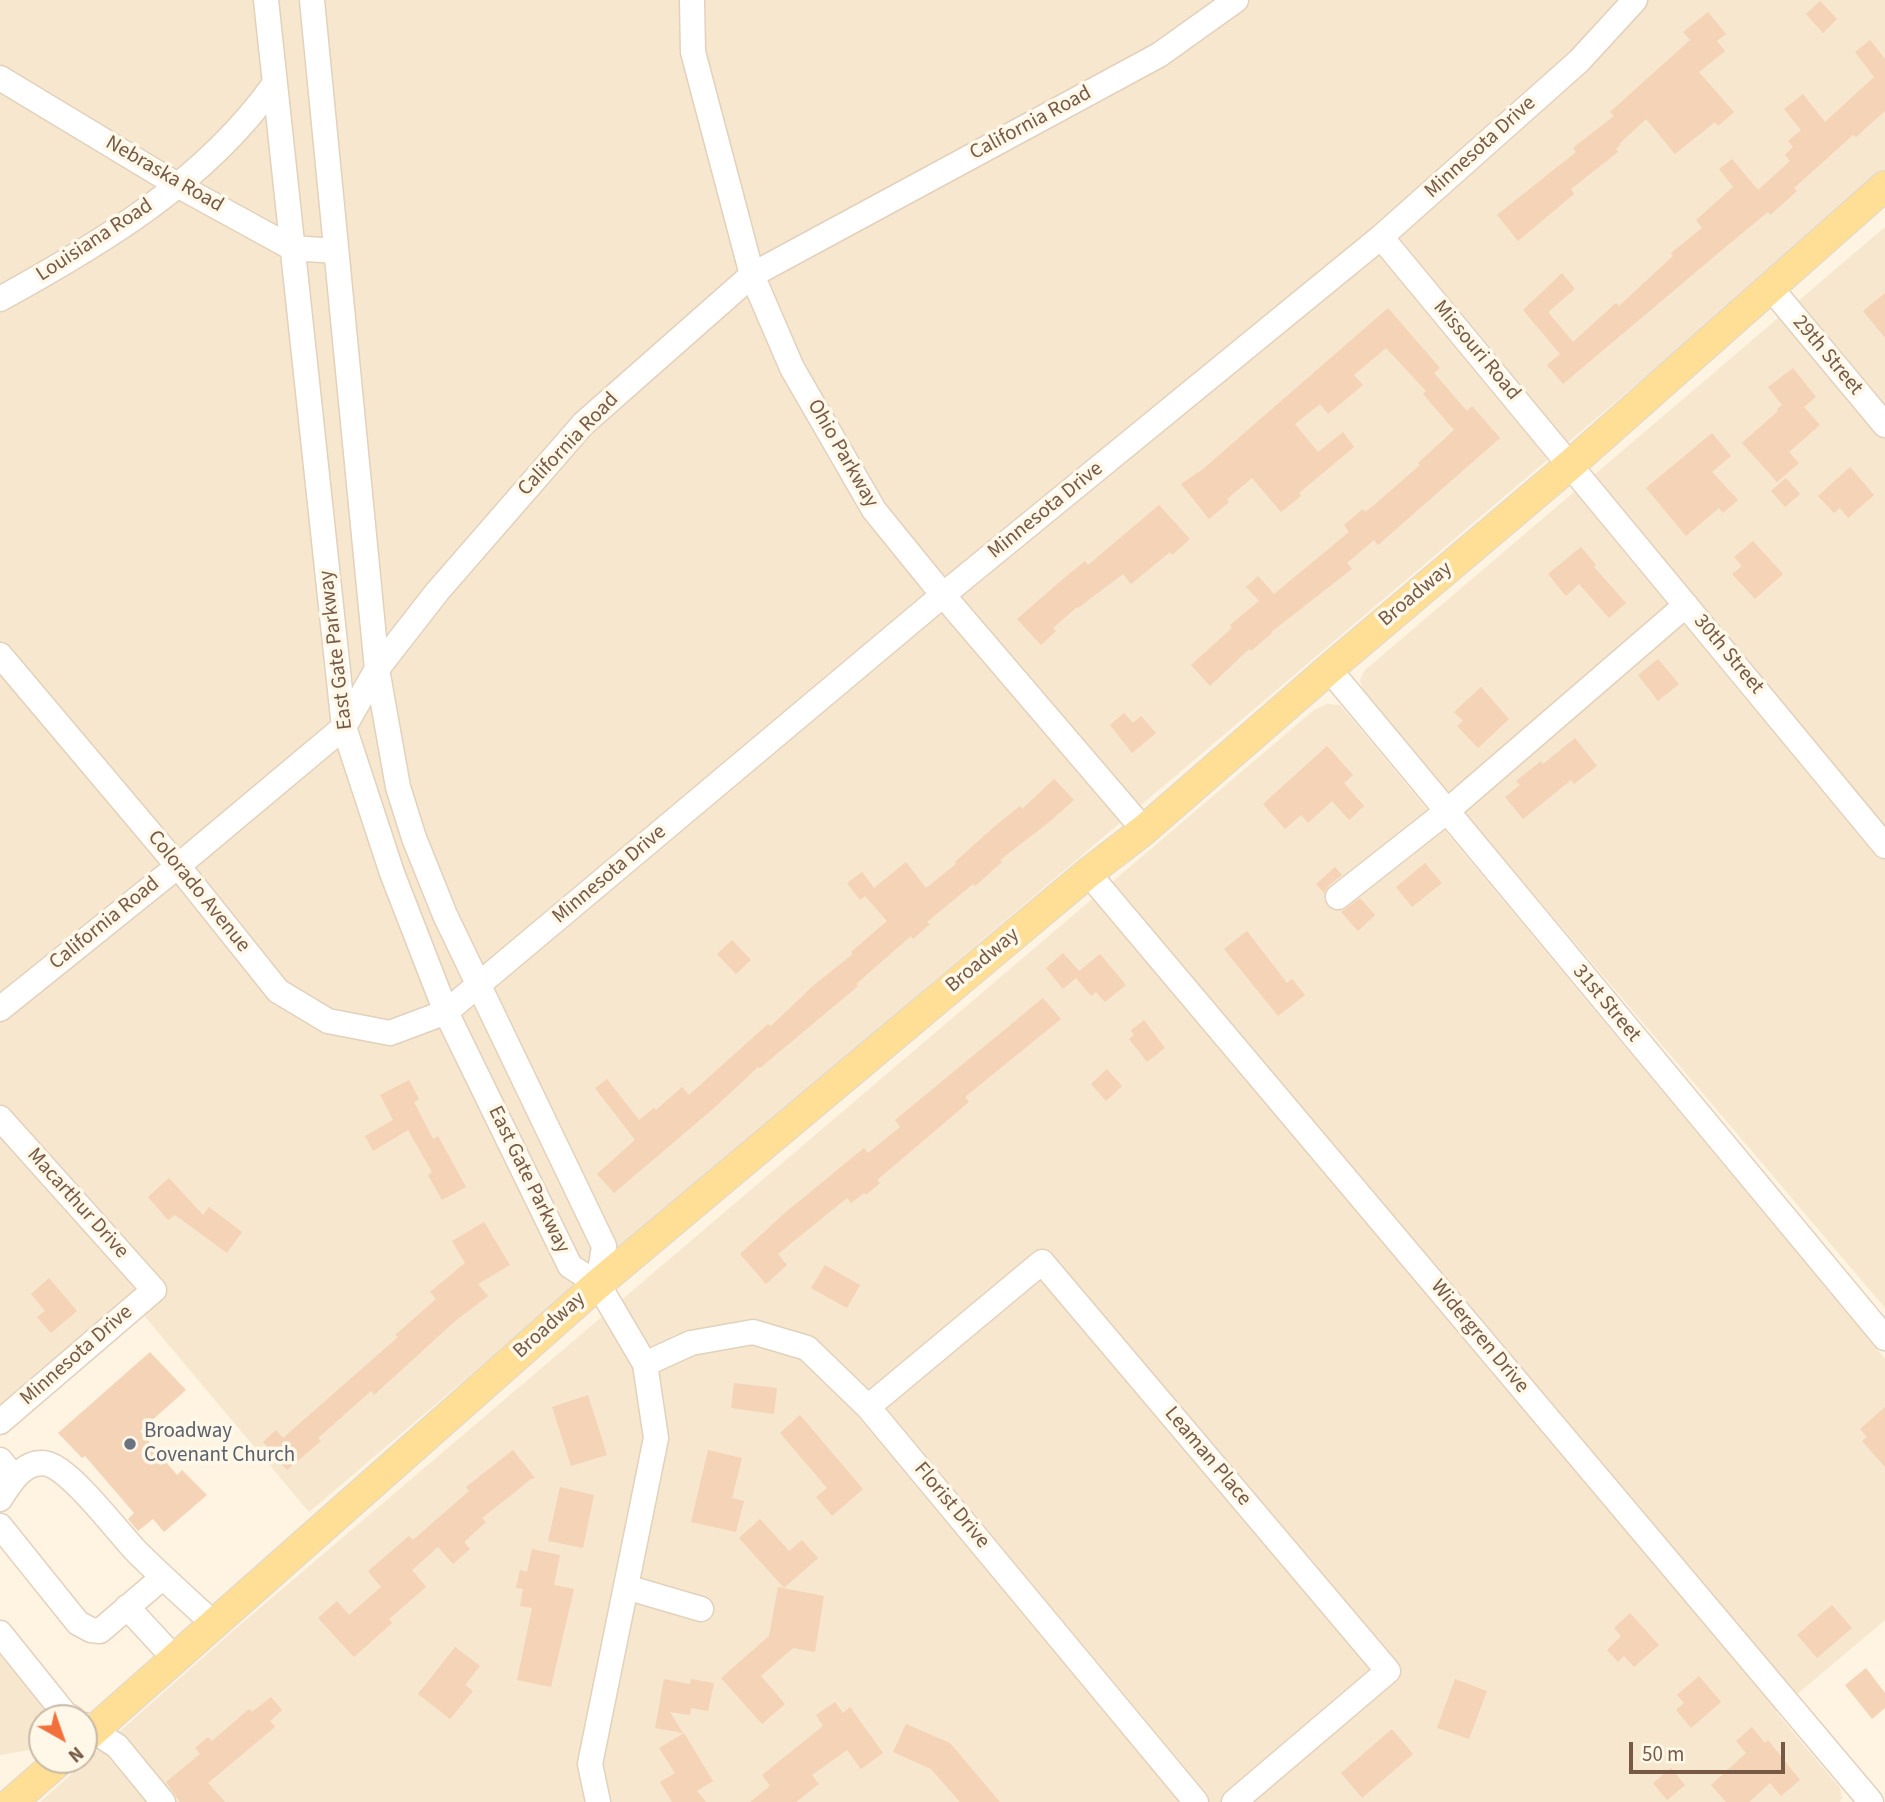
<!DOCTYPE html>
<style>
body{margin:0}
#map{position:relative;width:1885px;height:1802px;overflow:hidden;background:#fef4e1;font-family:"Source Sans 3",sans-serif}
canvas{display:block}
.north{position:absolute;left:28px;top:1704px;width:70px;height:70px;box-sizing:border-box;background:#fff8e8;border:2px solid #c9b9a7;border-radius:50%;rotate:140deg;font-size:19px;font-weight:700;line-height:28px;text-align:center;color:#775a46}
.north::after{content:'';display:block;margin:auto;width:24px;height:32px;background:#f1703c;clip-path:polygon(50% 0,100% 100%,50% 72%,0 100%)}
.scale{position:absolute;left:1629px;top:1742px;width:156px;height:32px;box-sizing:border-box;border:4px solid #775a46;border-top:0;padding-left:9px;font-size:21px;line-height:24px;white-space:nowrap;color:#775a46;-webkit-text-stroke:5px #fff8e8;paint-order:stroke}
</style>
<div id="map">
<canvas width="1885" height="1802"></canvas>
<div class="north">N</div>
<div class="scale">50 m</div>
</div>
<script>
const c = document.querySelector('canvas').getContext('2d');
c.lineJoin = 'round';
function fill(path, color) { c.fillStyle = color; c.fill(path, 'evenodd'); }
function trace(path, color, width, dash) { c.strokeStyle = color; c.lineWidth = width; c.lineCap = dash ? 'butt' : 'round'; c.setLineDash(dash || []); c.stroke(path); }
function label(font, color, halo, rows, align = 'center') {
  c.font = font + ' "Source Sans 3",sans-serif'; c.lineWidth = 7; c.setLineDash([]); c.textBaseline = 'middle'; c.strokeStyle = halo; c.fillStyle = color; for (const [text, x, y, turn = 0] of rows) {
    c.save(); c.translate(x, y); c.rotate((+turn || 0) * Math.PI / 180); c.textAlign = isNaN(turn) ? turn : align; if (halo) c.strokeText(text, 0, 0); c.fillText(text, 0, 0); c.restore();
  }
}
fill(new Path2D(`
 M0,0H1885V173L309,1512L131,1300L0,1414Z
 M1885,227V1308L1364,694L1360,680L1364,671Z
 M1327,704L1340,705L1351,718L1885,1359V1620L1776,1712L1840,1788L1842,1798L1840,1802H40L233,1631L1314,710Z
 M0,1654L52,1718H42L41,1748L0,1755Z`), '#f6e7ce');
fill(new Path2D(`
 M1820,1L1837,19L1823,33L1806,14Z
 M1708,12L1726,34L1717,41L1725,51L1699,72L1734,112L1718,126L1715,122L1675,154L1646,119L1619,144L1620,145L1616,149L1618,152L1571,189L1574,194L1518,241L1497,215L1576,152L1573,148L1614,116L1610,112L1690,40L1683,32Z
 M1870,40L1885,59V111L1856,137L1853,135L1794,188L1797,191L1770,215L1768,212L1729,244L1563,384L1547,365L1560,354L1523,310L1562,273L1575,289L1548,312L1573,342L1616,303L1619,306L1673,256L1671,253L1702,228L1696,220L1733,187L1719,169L1732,159L1758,190L1790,161L1785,155L1793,147L1788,141L1801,130L1784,109L1803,94L1825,122L1874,77L1855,52Z
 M1885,293V338L1863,311Z
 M1388,308L1440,368L1434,373L1467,411L1472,406L1500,438L1378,545L1374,540L1347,563L1352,569L1271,632L1272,633L1251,651L1249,649L1210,686L1191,665L1232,628L1230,625L1259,601L1246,587L1258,576L1274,594L1349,532L1344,525L1363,509L1365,512L1373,506L1420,465L1418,463L1454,430L1423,394L1426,391L1386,348L1354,375L1363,385L1328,414L1320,404L1295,424L1318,452L1343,432L1354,447L1299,493L1301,496L1281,512L1252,478L1227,499L1229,502L1209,519L1181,484L1203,469Z
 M1793,368L1816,397L1804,407L1820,425L1789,452L1799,463L1777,482L1742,443L1778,411L1777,409L1782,405L1768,387Z
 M1712,433L1731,456L1712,472L1738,500L1723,513L1719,508L1686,536L1646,488Z
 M1850,467L1874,495L1848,518L1840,508L1834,513L1818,496Z
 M1786,478L1800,494L1785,507L1771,491Z
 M1159,505L1190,539L1172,555L1170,552L1131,584L1123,574L1078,608L1077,607L1053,628L1056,631L1041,645L1017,619L1063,579L1085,561L1088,565Z
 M1753,541L1783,574L1755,599L1732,574L1742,566L1734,557Z
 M1581,547L1596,565L1594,567L1626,603L1609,618L1579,584L1566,596L1548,574Z
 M1658,659L1679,684L1658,701L1638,675Z
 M1481,687L1509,719L1478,748L1457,726L1463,721L1454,712Z
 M1124,713L1133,723L1141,716L1156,733L1132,753L1110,725Z
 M1575,738L1597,766L1574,784L1571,780L1523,819L1505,797L1520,785L1516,781L1541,761L1543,764Z
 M1327,746L1353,775L1344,783L1364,806L1349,820L1332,801L1308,823L1301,815L1285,829L1263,804Z
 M1054,779L1074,800L1048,823L1000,860L1002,862L975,886L973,884L927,922L930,924L913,939L911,936L856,984L858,986L760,1068L758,1067L714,1108L614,1193L597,1174L635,1140L595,1088L607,1079L639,1120L654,1108L656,1110L682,1087L689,1095L768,1024L771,1026L814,985L853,954L851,952L887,921L865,896L860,900L847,883L862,872L874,888L906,862L926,888L956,864L955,862L995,826L1020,806L1022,809Z
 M1425,863L1442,883L1412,907L1396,887Z
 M1335,867L1342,875L1329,885L1324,893L1316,884Z
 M1360,898L1375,915L1358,931L1341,912Z
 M1247,931L1287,983L1292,979L1305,995L1278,1016L1224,949Z
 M732,940L751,960L736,974L717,954Z
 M1063,953L1079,971L1100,954L1126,985L1105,1002L1096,992L1091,996L1076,978L1063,989L1046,968Z
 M1043,998L1061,1019L965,1097L969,1102L877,1180L880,1183L866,1195L864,1193L851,1203L847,1198L778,1254L787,1265L766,1284L740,1254L786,1212L864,1148L868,1153L900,1127L895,1120Z
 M1144,1020L1165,1048L1147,1062L1129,1039L1134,1035L1131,1030Z
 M1107,1069L1122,1086L1106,1101L1091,1084Z
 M409,1080L419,1099L414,1102L433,1139L438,1136L466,1187L442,1200L428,1175L432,1172L408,1130L373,1151L365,1136L393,1120L380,1095Z
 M169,1178L203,1215L209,1207L242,1232L227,1253L175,1215L168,1220L148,1197Z
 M484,1222L510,1265L478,1284L488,1296L454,1322L374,1395L371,1391L318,1438L321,1441L287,1470L263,1442L276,1430L283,1438L398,1337L395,1335L436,1299L430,1292L465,1263L452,1241Z
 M825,1265L860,1285L847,1308L811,1288Z
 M49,1278L77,1311L51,1333L37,1317L45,1311L31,1294Z
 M150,1352L186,1390L140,1431L177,1475L182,1470L207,1495L164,1532L153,1519L138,1531L128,1519L134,1513L85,1456L82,1458L58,1433Z
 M734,1383L777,1388L774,1414L731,1408Z
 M588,1395L607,1455L571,1466L552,1407Z
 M1885,1407V1467L1862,1441L1867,1437L1860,1429Z
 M800,1415L863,1489L832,1516L816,1497L827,1488L780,1433Z
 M513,1450L535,1478L528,1480H530L482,1518L486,1522L464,1542L470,1549L453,1564L438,1547L412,1570L426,1587L389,1619L392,1623L354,1657L318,1618L337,1601L349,1615L381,1587L368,1571L409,1536L413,1540L469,1491L466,1487Z
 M708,1450L742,1458L732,1498L744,1501L736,1532L691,1522Z
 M560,1487L594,1495L583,1548L548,1541Z
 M760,1519L789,1551L802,1540L818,1558L784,1588L739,1538Z
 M532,1549L560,1555L554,1585L574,1589L551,1687L517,1680L532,1608L520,1606L523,1589L516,1588L520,1570L527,1572Z
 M778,1587L824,1596L815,1652L793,1648L761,1676L785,1704L762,1724L721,1678L769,1636Z
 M1832,1605L1852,1628L1817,1658L1797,1635Z
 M1630,1613L1659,1645L1634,1667L1624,1656L1618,1662L1607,1650L1621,1636L1614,1628Z
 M455,1647L480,1666L465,1685L473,1691L450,1719L418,1694Z
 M1866,1668L1885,1693V1708L1872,1719L1845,1685Z
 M1699,1676L1721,1702L1691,1728L1676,1710L1684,1703L1677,1695Z
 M664,1679L690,1684L691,1679L714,1683L708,1711L691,1708L690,1715L670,1712L683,1733L655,1728Z
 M1455,1679L1487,1691L1469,1739L1437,1728Z
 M271,1697L282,1710L270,1721L275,1727L208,1783L225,1802H180L166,1782L200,1754L195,1748L208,1737L212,1741L249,1709L252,1712Z
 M835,1702L843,1713L850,1707L883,1753L861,1769L847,1750L812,1775L819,1784L796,1802H750L770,1786L762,1775L823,1726L816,1715Z
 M906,1724L950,1743L1000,1802H960L931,1769L893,1752Z
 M1752,1727L1765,1743L1768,1740L1800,1780L1781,1796L1770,1783L1749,1802H1726L1711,1785L1746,1753L1736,1741Z
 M1392,1729L1413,1754L1362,1798L1341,1773Z
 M684,1733L713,1781L697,1791L706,1802H672L660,1782L675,1773L659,1748Z
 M1671,1768L1685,1785L1667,1800L1653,1783Z`), '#f5d3b6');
const minor = new Path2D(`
 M266,0L344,727L392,873L446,1012L570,1266L598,1284L645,1364L656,1438L590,1764L598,1802
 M312,0L377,669L398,787L414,838L445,915L604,1246L598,1284
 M692,0L693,52L752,275L792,368L874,510L943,595L1144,830
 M0,78L179,186L292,248L336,251
 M1381,237L1885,846
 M1770,287L1885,425
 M0,299C102,243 204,182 273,86
 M0,655L178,866L278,991L328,1021L390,1033L446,1012L943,595L1381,237L1579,61L1635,0
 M1329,669L1885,1338
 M1088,873L1871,1802
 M1338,897L1446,812L1686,605
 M0,1009L178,866L344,727L377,669L437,592L583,424L752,275L1159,55L1236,0
 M0,1118L154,1290L0,1422
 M645,1364L691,1343L753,1332L807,1348L868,1407L1196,1802
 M868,1407L1042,1262L1388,1671L1234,1802
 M0,1460L14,1477
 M0,1499C10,1483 25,1458 48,1464C72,1471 117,1531 136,1551C161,1576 188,1600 214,1624
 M0,1526L78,1623L91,1630L100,1631L163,1577
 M626,1587L701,1609
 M127,1607L175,1659
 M0,1633L65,1714L72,1718
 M84,1725L117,1746L163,1802`);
const major = new Path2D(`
 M84,1739L598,1284L1088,873L1144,830L1329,669L1570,465L1885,186
 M12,1802L60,1760`);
trace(minor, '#e3d1bc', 27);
trace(major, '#ded7d3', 32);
trace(minor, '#fff', 24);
trace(major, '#ffdf96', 30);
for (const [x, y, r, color] of [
 [130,1444,7,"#6b7280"]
]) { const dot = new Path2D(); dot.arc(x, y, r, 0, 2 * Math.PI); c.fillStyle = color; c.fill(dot); trace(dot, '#fff8e8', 2.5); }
label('21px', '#775a46', '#fff8e8', [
 ["California Road",1031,124,-28],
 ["Minnesota Drive",1481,148,-42],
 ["Nebraska Road",164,175,30],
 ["Louisiana Road",95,241,-33],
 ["Missouri Road",1476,351,50],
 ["29th Street",1827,356,50],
 ["California Road",569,445,-46],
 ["Ohio Parkway",842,454,60],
 ["Minnesota Drive",1046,511,-39],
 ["Broadway",1416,595,-40],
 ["East Gate Parkway",337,650,-97],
 ["30th Street",1728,655,50],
 ["Minnesota Drive",610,875,-40],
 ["Colorado Avenue",198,892,51],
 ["California Road",105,924,-39],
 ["Broadway",983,961,-40],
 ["31st Street",1606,1004,50],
 ["East Gate Parkway",528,1180,64],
 ["Macarthur Drive",77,1204,48],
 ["Broadway",550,1326,-42],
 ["Widergren Drive",1479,1337,50],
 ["Minnesota Drive",77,1356,-41],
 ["Leaman Place",1207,1457,50],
 ["Florist Drive",951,1506,50]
]);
label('21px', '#5b616d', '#fff8e8', [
 ["Broadway",144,1432],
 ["Covenant Church",144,1456]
], 'left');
</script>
